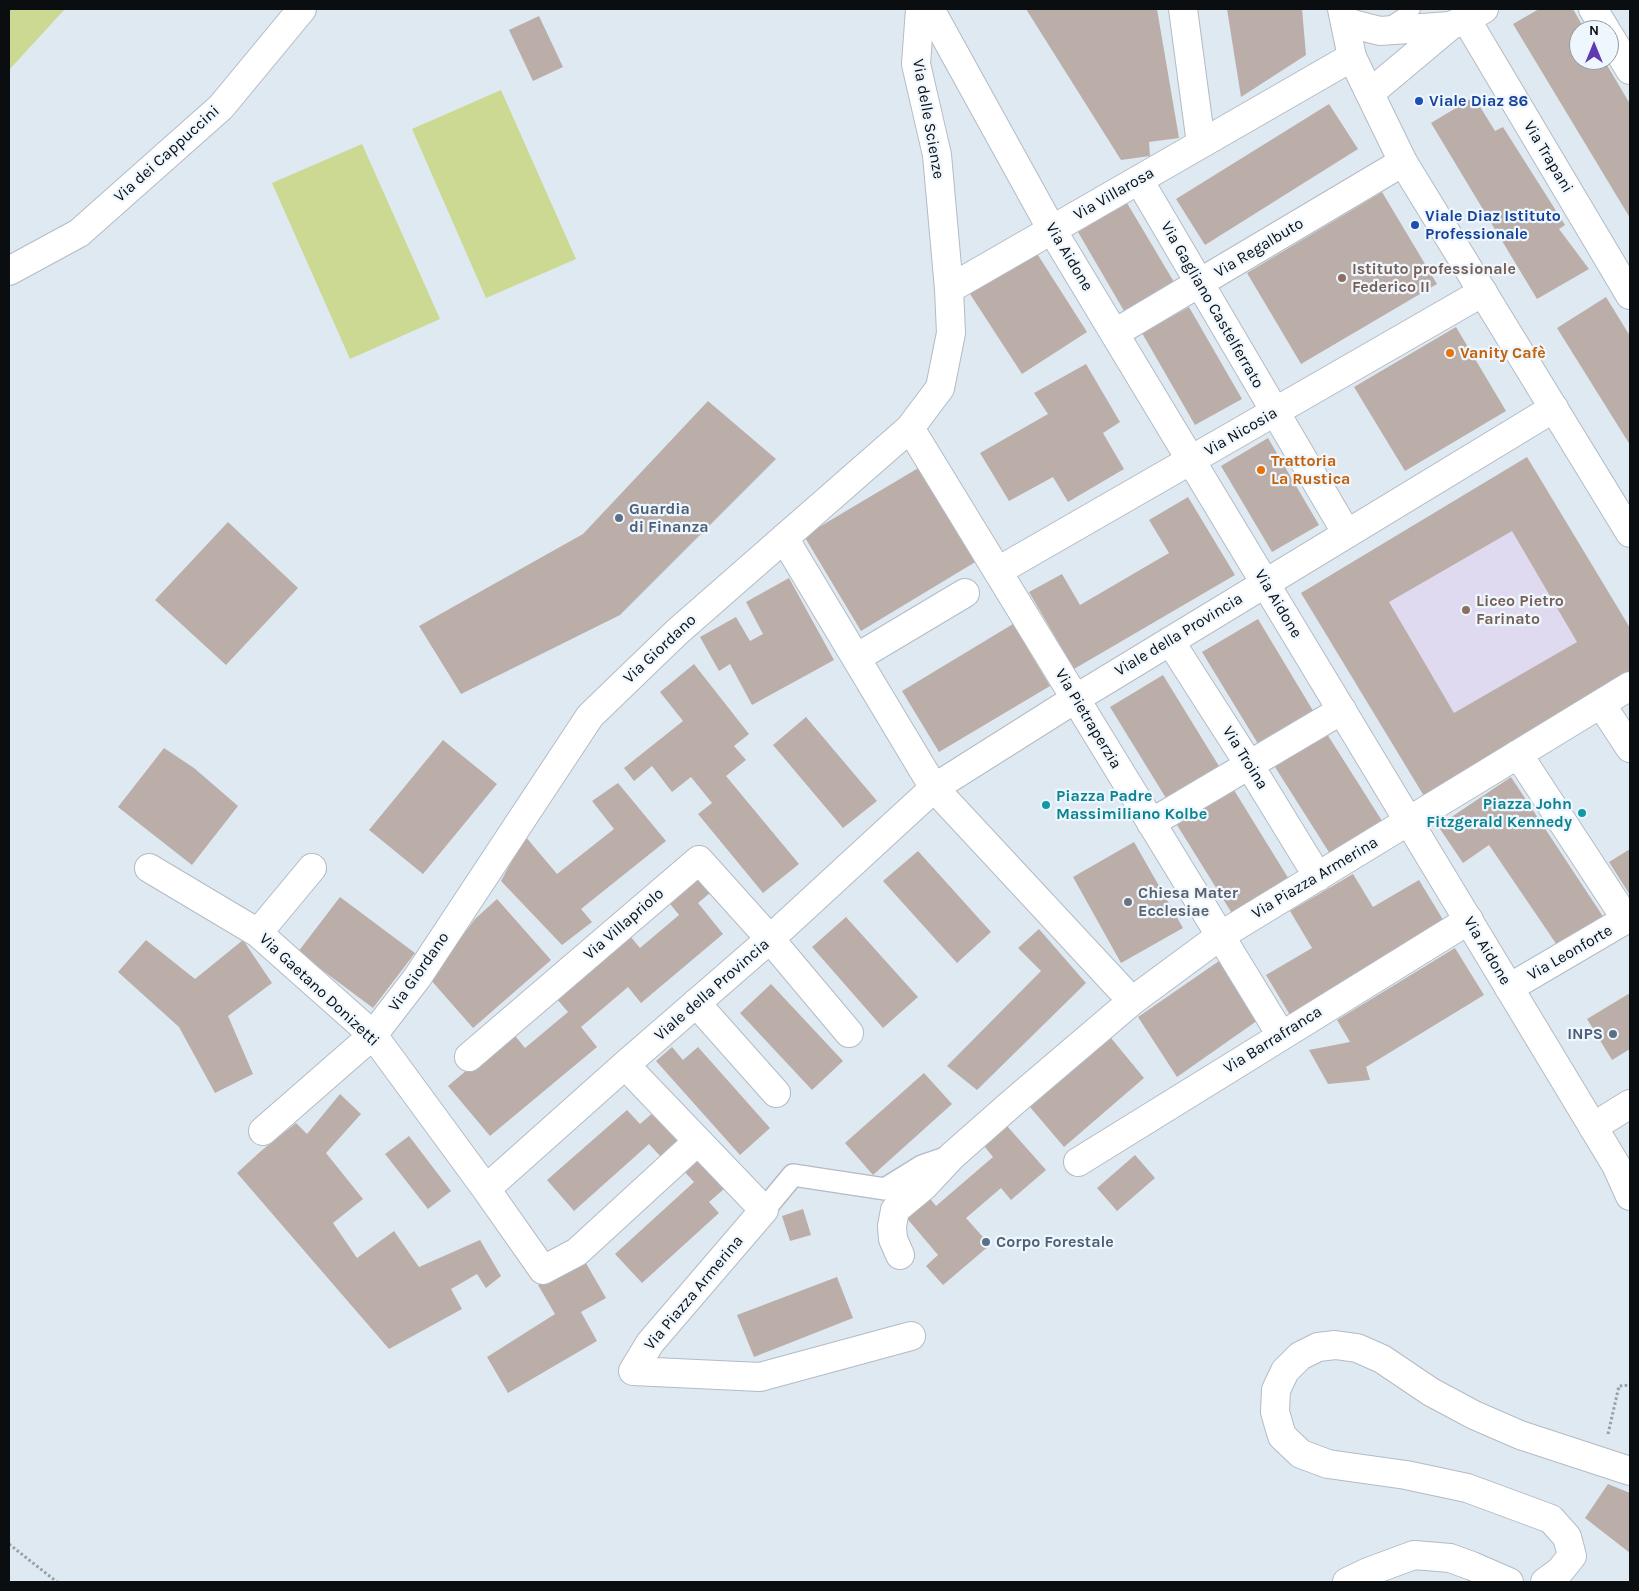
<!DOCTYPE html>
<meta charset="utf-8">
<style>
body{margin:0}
#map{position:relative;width:1639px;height:1591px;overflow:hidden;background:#dfe9f2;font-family:Karla,sans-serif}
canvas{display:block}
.frame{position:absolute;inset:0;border:10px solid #0b0e11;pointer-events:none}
.north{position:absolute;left:1569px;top:20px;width:50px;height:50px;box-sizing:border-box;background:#eef6fe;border:1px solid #93999f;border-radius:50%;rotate:0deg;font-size:14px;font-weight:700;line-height:20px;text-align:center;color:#0b0e11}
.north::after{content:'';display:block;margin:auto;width:18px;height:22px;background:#603ab2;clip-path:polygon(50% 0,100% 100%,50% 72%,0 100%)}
</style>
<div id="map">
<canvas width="1639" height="1591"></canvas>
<div class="frame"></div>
<div class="north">N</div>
</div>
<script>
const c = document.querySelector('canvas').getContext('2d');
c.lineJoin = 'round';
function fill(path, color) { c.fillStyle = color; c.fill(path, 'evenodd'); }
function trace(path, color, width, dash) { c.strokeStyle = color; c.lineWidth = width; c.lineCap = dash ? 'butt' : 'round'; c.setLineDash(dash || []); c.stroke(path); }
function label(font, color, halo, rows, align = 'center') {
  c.font = font + ' Karla,sans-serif'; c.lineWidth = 4.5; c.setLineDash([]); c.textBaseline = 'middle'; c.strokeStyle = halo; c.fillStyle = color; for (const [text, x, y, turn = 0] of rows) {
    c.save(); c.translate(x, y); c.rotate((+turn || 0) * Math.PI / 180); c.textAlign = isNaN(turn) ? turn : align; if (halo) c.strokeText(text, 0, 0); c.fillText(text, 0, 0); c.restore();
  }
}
fill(new Path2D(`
 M1527,457L1630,628V672L1424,796L1301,593Z`), '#dfdaf0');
fill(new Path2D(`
 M9,9H65L9,70Z
 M501,90L576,259L486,298L412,129Z
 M362,144L440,319L350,359L272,183Z`), '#cbd992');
fill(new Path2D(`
 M1026,9H1157L1179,138L1149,142L1150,156L1121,160Z
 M1227,9H1302L1306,55L1241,97Z
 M1539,9H1573L1585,30H1579V60H1604L1630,104V218L1513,24Z
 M539,16L563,67L533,81L509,30Z
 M1474,97L1495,131L1503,127L1565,225L1559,229L1589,269L1537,299L1431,123Z
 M1329,104L1358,149L1205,245L1176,199Z
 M1382,192L1437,284L1301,364L1247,273Z
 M1127,203L1174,282L1124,311L1078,232Z
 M1036,252L1087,332L1022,374L970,294Z
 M1606,297L1630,336V445L1557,328Z
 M1189,307L1242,399L1195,425L1142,333Z
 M1456,327L1506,411L1405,471L1354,387Z
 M1086,364L1120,422L1103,433L1124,469L1068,502L1053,477L1009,501L980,453L1048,414L1034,393Z
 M708,401L776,459L620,615L461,694L419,626L583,534Z
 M1268,438L1319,525L1272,552L1221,466Z
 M1527,457L1630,628V672L1424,796L1301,593ZM1512,531L1577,642L1454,713L1389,602Z
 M920,467L977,561L861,631L804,536Z
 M1188,497L1235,575L1074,669L1029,592L1062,574L1080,605L1169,553L1149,520Z
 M228,522L298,588L226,665L155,600Z
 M789,578L834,660L752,705L730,664L719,671L700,637L736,617L750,641L763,634L746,602Z
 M1258,619L1315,714L1260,747L1202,652Z
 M1013,624L1050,686L939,752L902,691Z
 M694,664L749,734L734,746L746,760L726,776L799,864L763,893L698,814L712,803L691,777L672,792L652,766L634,781L624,768L683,721L660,692Z
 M1163,675L1222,771L1169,803L1110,707Z
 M806,717L877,801L843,828L773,745Z
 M1327,734L1384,824L1332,857L1275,767Z
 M443,740L497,784L423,874L369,830Z
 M164,748L194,768L238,806L192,865L118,807Z
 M1511,777L1604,918L1559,948L1489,845L1463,863L1438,826Z
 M618,783L666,841L581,909L592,922L562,945L501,881L525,836L557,874L614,829L592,801Z
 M1234,790L1290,881L1233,915L1177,825Z
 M1134,842L1183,928L1121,963L1073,877Z
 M1630,849V895L1609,862Z
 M918,851L991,932L957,963L883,881Z
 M700,871L715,889L698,903L723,934L641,1003L628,987L581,1027L597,1047L490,1136L448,1086L512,1032L525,1048L568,1012L556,998L630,936L640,948L679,915L667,900Z
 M1353,874L1373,907L1419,880L1445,923L1290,1015L1266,975L1312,948L1290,911Z
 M340,897L415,953L373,1008L298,952Z
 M497,899L551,960L473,1028L430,979L475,919Z
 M846,917L918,997L883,1028L812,947Z
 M1039,929L1086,983L977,1090L947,1066L1041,971L1018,948Z
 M146,940L195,979L243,940L272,983L228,1016L253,1074L215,1093L179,1027L118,972Z
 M1455,948L1484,995L1366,1067L1370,1080L1328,1084L1309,1050L1350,1042L1337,1020Z
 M1219,961L1261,1018L1177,1077L1138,1017Z
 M771,984L843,1061L812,1090L740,1013Z
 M1630,993V1049L1612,1060L1587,1019Z
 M1111,1038L1144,1078L1064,1147L1030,1107Z
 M672,1047L683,1060L698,1047L770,1128L740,1155L656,1061Z
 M924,1073L952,1104L873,1175L845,1143Z
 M340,1094L361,1114L326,1153L363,1199L333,1223L357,1258L394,1231L419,1267L480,1240L501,1276L486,1288L477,1274L451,1289L462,1309L389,1349L237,1173L261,1151L296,1123L307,1134Z
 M627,1110L640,1124L655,1111L682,1141L662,1158L649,1144L574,1211L547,1180Z
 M1007,1126L1046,1170L1011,1200L1001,1188L966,1218L990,1245L943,1285L926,1266L938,1255L905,1216L928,1196L936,1206L993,1157L984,1146Z
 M409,1136L451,1191L428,1209L385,1154Z
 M1135,1155L1155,1178L1117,1211L1097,1188Z
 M694,1156L724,1189L709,1202L719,1213L642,1283L615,1254L694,1182L681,1168Z
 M803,1209L811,1235L790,1241L782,1216Z
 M583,1258L606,1298L581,1312L597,1341L508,1393L487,1357L555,1314L538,1285Z
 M837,1277L853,1318L754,1357L737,1315Z
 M1608,1484L1630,1493V1553L1585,1518Z`), '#bbaea9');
const service = new Path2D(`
 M1387,26L1413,9`);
const pedestrian = new Path2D(`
 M764,1210L793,1175L885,1189L922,1166L951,1156`);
const minor = new Path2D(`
 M1183,9L1201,144
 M1593,9L1606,30
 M1466,19L1630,295
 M1345,22L1380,31L1450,26
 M1609,35L1630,70
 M1370,93L1450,26L1466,19L1484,9
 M1139,180L1347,534
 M9,271L79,233L221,107L302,9
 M949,289L1352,57
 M1115,333L1403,162
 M910,428L1281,1035
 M784,538L934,788L1132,1001
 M998,571L1483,292
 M1170,641L1250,766L1318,877
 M856,658L965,593
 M1601,704L1630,748
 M1518,754L1626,919
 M1151,823L1342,710
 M149,868L258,933L373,1035L486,1189L543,1270L577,1252L698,1141
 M258,933L312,868
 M1509,988L1630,917
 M696,1003L776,1093
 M469,1057L699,860L770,939L849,1033
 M625,1065L764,1210L650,1343L633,1371L760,1377L911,1336
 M1593,1127L1630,1104
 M263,1131L373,1035L417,978L590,716L677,632L910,428L940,388L951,333L949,289L937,155L916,64L920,9
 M1078,1162L1469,920
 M486,1189L625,1065L770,939L934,788L1075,699L1554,408
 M900,1255L893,1239L892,1226L895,1210L924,1186L952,1156L1011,1104L1132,1001L1220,936L1630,686`);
const tertiary = new Path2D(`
 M930,9L1052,230L1616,1165L1630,1196
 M1342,9L1352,57L1403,162L1630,533
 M1347,1582L1368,1572L1414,1555L1450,1558L1472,1566L1509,1582
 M1545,1582L1560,1571L1572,1556L1567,1537L1551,1519L1467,1488L1406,1475L1328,1464L1301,1454L1282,1436L1275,1412L1276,1390L1285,1371L1300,1356L1318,1347L1335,1345L1357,1348L1382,1359L1431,1392L1474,1415L1520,1435L1630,1471`);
trace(service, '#b3bbc5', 16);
trace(pedestrian, '#b3bbc5', 24);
trace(minor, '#b3bbc5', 30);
trace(tertiary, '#b3bbc5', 30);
trace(new Path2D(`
 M1608,1434L1619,1386L1630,1385
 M9,1544L57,1582`), '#979fa6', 3, [2.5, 2.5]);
trace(service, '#fff', 14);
trace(pedestrian, '#fff', 21);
trace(minor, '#fff', 28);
trace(tertiary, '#fff', 28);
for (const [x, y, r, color] of [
 [1419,101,5,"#1a4fb4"],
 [1415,225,5,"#1a4fb4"],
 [1342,278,5,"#8d6e63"],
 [1450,353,5,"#e8710a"],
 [1261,470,5,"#e8710a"],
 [619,518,5,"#5c6f8a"],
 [1466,610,5,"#8d6e63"],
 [1046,805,5,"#0f9aa8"],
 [1582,813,5,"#0f9aa8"],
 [1128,902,5,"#6b7280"],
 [1613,1034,5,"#5c6f8a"],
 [986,1242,5,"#5c6f8a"]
]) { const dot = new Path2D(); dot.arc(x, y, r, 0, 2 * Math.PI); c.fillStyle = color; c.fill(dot); trace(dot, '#eef6fe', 2); }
label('bold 16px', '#164399', '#eef6fe', [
 ["Viale Diaz 86",1429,101],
 ["Viale Diaz Istituto",1425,216],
 ["Professionale",1425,234]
], 'left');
label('16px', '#0b0e11', '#eef6fe', [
 ["Via delle Scienze",928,119,80],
 ["Via dei Cappuccini",167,154,-42],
 ["Via Trapani",1548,157,59],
 ["Via Villarosa",1114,194,-30],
 ["Via Regalbuto",1259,248,-31],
 ["Via Aidone",1069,257,59],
 ["Via Gagliano Castelferrato",1212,305,60],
 ["Via Nicosia",1241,432,-30],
 ["Via Aidone",1278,604,59],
 ["Viale della Provincia",1179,635,-31],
 ["Via Giordano",660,649,-43],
 ["Via Pietraperzia",1088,719,59],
 ["Via Troina",1245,758,58],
 ["Via Piazza Armerina",1315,878,-31],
 ["Via Villapriolo",624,924,-41],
 ["Via Aidone",1487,951,59],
 ["Via Leonforte",1570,953,-30],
 ["Via Giordano",419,972,-55],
 ["Via Gaetano Donizetti",319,990,43],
 ["Viale della Provincia",712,990,-41],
 ["Via Barrafranca",1273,1040,-32],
 ["Via Piazza Armerina",694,1293,-50]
]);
label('bold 16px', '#785e54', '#eef6fe', [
 ["Istituto professionale",1352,269],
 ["Federico II",1352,287],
 ["Liceo Pietro",1476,601],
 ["Farinato",1476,619]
], 'left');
label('bold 16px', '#c56008', '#eef6fe', [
 ["Vanity Cafè",1460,353],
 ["Trattoria",1271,461],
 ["La Rustica",1271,479]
], 'left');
label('bold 16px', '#4e5e75', '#eef6fe', [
 ["Guardia",629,509],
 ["di Finanza",629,527],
 ["INPS",1603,1034,"right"],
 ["Corpo Forestale",996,1242]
], 'left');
label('bold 16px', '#0d838f', '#eef6fe', [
 ["Piazza Padre",1056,796],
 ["Massimiliano Kolbe",1056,814],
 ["Piazza John",1572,804,"right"],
 ["Fitzgerald Kennedy",1572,822,"right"]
], 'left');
label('bold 16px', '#5b616d', '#eef6fe', [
 ["Chiesa Mater",1138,893],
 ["Ecclesiae",1138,911]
], 'left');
</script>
